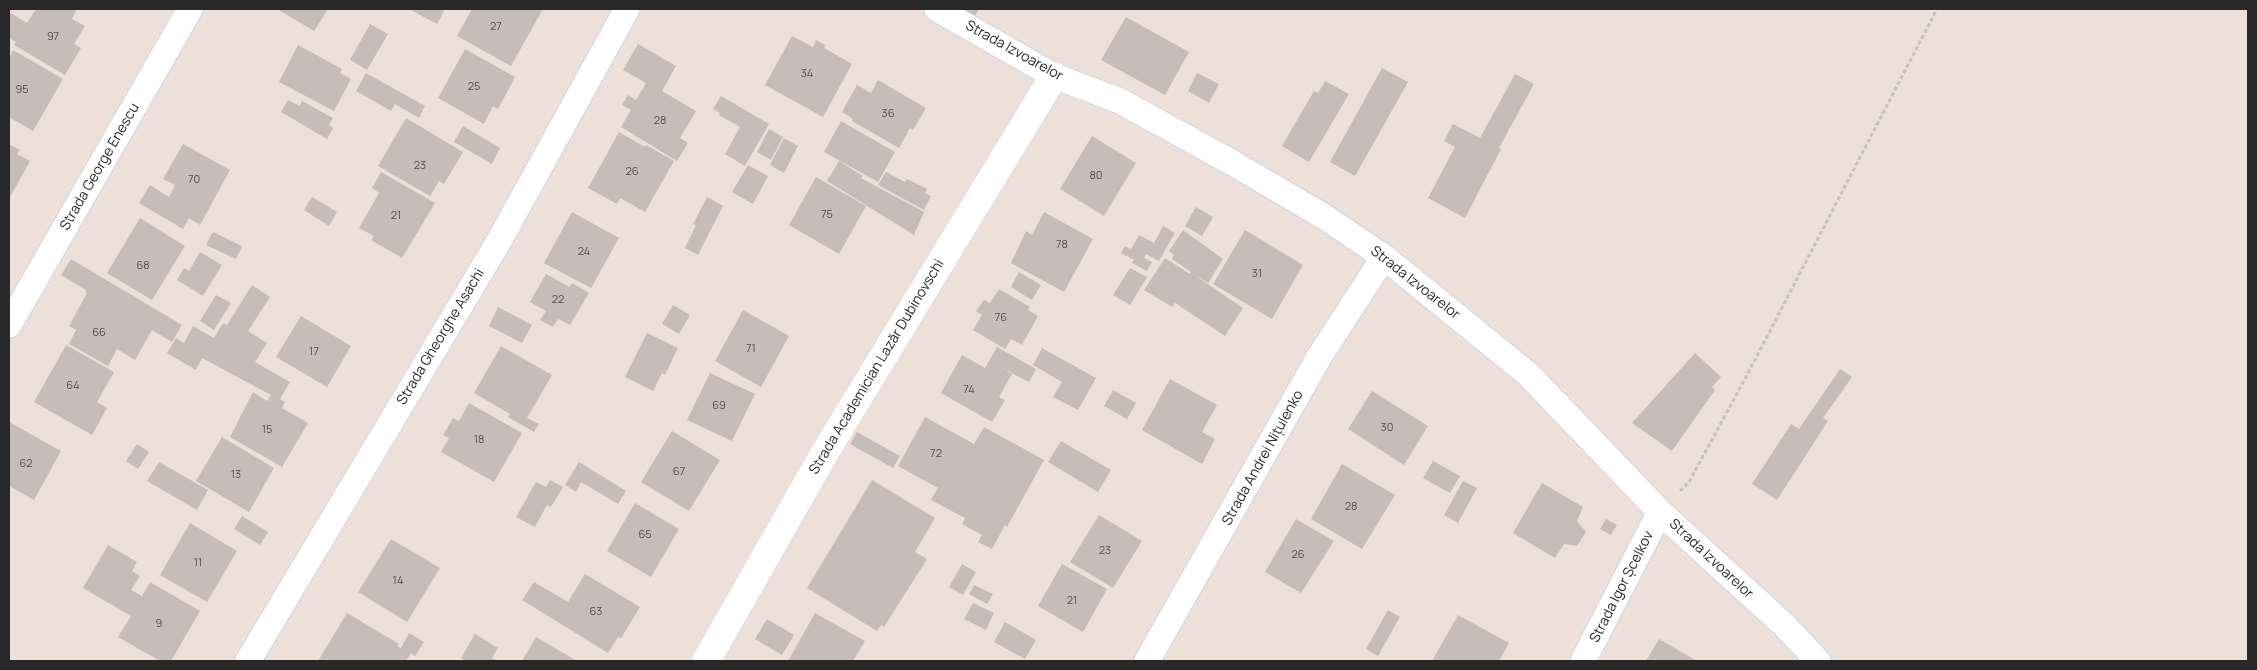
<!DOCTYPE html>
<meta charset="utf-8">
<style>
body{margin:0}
#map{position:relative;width:2257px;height:670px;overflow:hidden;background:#ece0d8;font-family:Manrope,sans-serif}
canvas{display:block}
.frame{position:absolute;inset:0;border:10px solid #282828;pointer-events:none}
</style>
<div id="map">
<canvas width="2257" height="670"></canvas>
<div class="frame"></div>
</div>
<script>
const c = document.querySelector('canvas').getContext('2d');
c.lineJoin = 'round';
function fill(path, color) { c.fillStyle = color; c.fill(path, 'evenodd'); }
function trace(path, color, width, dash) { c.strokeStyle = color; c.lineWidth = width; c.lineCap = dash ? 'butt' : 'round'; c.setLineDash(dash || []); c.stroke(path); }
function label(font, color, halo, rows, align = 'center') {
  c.font = font + ' Manrope,sans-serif'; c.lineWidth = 4.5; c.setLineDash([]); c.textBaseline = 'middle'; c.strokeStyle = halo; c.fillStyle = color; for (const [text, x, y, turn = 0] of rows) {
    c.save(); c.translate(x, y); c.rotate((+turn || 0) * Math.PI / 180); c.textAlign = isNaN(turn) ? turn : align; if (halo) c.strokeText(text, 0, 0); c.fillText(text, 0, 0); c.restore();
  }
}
fill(new Path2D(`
 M36,9H71L76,11L72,19L85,26L74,44L81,48L65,75L14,45L16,42L9,38V12L27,23Z
 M277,9H328L314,31Z
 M409,9H439L444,11L437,24Z
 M472,9H543L511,66L457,36Z
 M961,9H979L975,16Z
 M1126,17L1189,52L1165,95L1101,60Z
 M370,24L388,34L367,70L350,60Z
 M792,36L813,47L816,40L825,45L824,48L852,64L823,117L765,85Z
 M638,44L676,66L662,91L696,111L680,138L688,143L677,161L621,127L631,110L622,105L628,95L636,100L646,83L623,70Z
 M298,45L342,69L340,73L351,79L334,111L279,82Z
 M465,49L515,77L498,109L493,106L484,124L438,98Z
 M13,50L63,79L33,131L9,117V58Z
 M1382,68L1408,82L1355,176L1330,162Z
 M366,73L425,106L419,118L395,104L391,111L356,91Z
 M1197,73L1219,84L1209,103L1188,91Z
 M1515,74L1534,84L1499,148L1501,149L1465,218L1428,198L1455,147L1444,141L1453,124L1480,138Z
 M878,80L926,108L913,130L910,128L899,148L852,121L853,119L842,112L857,85L871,93Z
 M1325,81L1349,94L1309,162L1282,146L1314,91L1318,93Z
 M721,96L769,124L745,166L725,154L740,127L719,115L720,113L713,109Z
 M288,100L300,106L302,101L333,118L329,125L333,128L327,139L281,112Z
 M406,118L463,152L444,184L439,181L430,196L378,166Z
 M841,121L895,152L878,182L824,152Z
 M463,126L500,148L492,164L454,142Z
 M769,129L783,137L771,160L757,152Z
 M619,132L645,147L646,145L674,161L645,212L620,198L617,204L588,188Z
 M1092,136L1136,163L1104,216L1060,189Z
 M784,138L798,146L784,173L770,165Z
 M9,144L20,150L17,154L30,161L9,199Z
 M183,144L230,170L200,225L189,218L183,229L139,203L150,185L169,197L175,185L163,179Z
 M839,161L863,176L861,178L924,212L914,235L827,181Z
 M748,165L768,176L753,204L732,192Z
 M381,172L435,203L402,258L371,240L374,236L359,228L379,193L372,188Z
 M886,172L905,182L907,179L927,189L925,193L931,196L924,210L878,185Z
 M816,177L866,206L839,254L789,225Z
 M312,197L337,212L329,226L304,210Z
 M707,197L723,206L698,255L685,248L696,225L693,224Z
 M1196,207L1213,217L1202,236L1185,226Z
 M572,212L619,238L591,288L544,263Z
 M1044,212L1093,239L1064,292L1011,263L1026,231L1032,235Z
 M140,218L185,246L152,300L107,273Z
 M1163,226L1175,233L1159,261L1146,254L1144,258L1152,262L1147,271L1132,263L1134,260L1121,253L1125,246L1131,249L1139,235L1154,243Z
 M1183,230L1223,259L1208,283L1193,274L1243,308L1225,336L1175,303L1172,307L1144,290L1165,258L1190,274L1191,272L1172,259L1174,255L1169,251Z
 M1245,230L1303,265L1272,319L1213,284Z
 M213,232L242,246L236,259L206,245Z
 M200,252L222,265L203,296L177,280L184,268L189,271Z
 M71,259L182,325L172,342L152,330L135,360L117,349L108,366L69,344L76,330L69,326L87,293L85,292L86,290L61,275Z
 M1130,268L1147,277L1130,305L1113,295Z
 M1019,272L1041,285L1032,300L1011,287Z
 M546,274L569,287L572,283L589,293L570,325L558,319L553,327L540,320L546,311L530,302Z
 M252,285L270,297L248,331L267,343L255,362L290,382L280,399L285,402L282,408L308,423L282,467L230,437L253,392L267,401L271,395L202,358L196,370L167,353L176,338L184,343L193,326L214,338L223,323L227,325Z
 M999,289L1030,307L1028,310L1038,316L1022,345L1011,339L1005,349L973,330L982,315L976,311L984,300L990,303Z
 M216,295L231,303L214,330L200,321Z
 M673,305L690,315L679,334L662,324Z
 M498,307L532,325L522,343L489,326Z
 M743,310L789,336L761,387L715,361Z
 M301,316L351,346L327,387L276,357Z
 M647,333L678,348L665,375L662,373L653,391L625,377Z
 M66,345L114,372L97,402L107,408L92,435L34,402Z
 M501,346L552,375L527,418L539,424L534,432L508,417L510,414L474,393Z
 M997,347L1036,369L1029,382L1000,367L1012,374L999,397L1005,400L992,422L941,393L962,355L985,368Z
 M1042,348L1096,378L1078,410L1053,397L1062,382L1033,365Z
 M1695,353L1721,377L1712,387L1715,390L1672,451L1632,423Z
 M1840,369L1852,377L1823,418L1828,421L1777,500L1752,484L1791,424L1799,429Z
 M710,373L755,394L732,441L687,420Z
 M1170,379L1217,405L1202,432L1215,439L1202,464L1142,430Z
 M1113,390L1136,403L1127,419L1104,406Z
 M1372,391L1428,426L1404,465L1348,429Z
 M469,403L522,433L494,482L441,452L449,438L443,435L453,418L459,421Z
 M925,417L974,444L984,427L1044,460L1007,527L1005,525L992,549L978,542L982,535L962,524L965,518L931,500L938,488L898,466Z
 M9,422L61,451L34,500L9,486Z
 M672,431L720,460L689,511L641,482Z
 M857,432L900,456L893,468L850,444Z
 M222,437L274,468L249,512L196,481Z
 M1061,441L1111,470L1098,492L1048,462Z
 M137,444L149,452L138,469L126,461Z
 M1433,461L1460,476L1450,493L1423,478Z
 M159,462L208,490L197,510L147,481Z
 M579,462L626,491L618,504L581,482L576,492L565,485Z
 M1342,464L1395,495L1362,549L1311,519Z
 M550,480L563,487L553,504L550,507L547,505L535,527L516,517L536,482L546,487Z
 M872,480L935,518L915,552L927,559L884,627L881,625L877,631L807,588Z
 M1463,481L1477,488L1458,523L1444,515Z
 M1542,483L1583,507L1577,521L1586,532L1577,546L1564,544L1555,558L1513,533Z
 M635,503L679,529L651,577L607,551Z
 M1099,515L1142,541L1113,588L1070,562Z
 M242,516L268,532L260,545L234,529Z
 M1296,519L1334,541L1301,593L1265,572Z
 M1606,519L1617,525L1611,535L1600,529Z
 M190,523L237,551L207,602L160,575Z
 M391,539L440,568L407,622L358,592Z
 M108,545L137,562L132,571L140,576L131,590L142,596L150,582L200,611L171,661H160L118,637L131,616L83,588Z
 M962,564L976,572L963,595L949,587Z
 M1062,564L1107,589L1083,632L1038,606Z
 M585,574L640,607L621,638L618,637L608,653L522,600L534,582L568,602Z
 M974,585L993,594L987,604L969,594Z
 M973,603L994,613L986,630L964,619Z
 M1388,610L1400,617L1378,656L1366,649Z
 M347,613L399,644L397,646L401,648L409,633L424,642L415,656L411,653L406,661H318Z
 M815,613L865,641L853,661H788Z
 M1458,615L1509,643L1499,661H1432Z
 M767,619L794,635L782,655L755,639Z
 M1005,622L1036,640L1025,659L994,642Z
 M475,634L498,648L492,658L497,661H466L461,658Z
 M536,637L577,661H522Z
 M1659,639L1697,661H1646Z`), '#c7bdb8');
const street = new Path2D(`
 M937,9L1054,76L1120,101L1231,162L1323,216L1384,257L1529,375L1660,512L1784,625L1818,661
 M9,325L190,9
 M248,661L499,241L627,9
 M1147,661L1319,357L1384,257
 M1583,661L1660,512`);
const secondary = new Path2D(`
 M706,661L824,454L1054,76`);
trace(street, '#cdd5e3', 27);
trace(secondary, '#cdd5e3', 29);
trace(new Path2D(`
 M1680,491L1689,482L1746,377L1937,9`), '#c3c3c3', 3, [4, 2.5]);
trace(street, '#fff', 25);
trace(secondary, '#fff', 28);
label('11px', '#504d4c', null, [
 ["27",496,27],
 ["97",53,37],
 ["34",807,74],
 ["25",474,87],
 ["95",22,90],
 ["36",888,114],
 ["28",660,121],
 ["23",420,166],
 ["26",632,172],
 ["80",1096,176],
 ["70",194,180],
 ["75",827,215],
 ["21",396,216],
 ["78",1062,245],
 ["24",584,252],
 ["68",143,266],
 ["31",1257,274],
 ["22",558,300],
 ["76",1001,318],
 ["66",99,333],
 ["71",751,349],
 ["17",314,352],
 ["64",73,386],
 ["74",969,390],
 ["69",719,406],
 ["30",1387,428],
 ["15",267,430],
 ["18",479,440],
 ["72",936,454],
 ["62",26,464],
 ["67",679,472],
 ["13",236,475],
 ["28",1351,507],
 ["65",645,535],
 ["23",1105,551],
 ["26",1298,555],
 ["11",198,563],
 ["14",398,581],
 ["21",1072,601],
 ["63",596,612],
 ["9",159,624]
]);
label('14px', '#282828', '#fff', [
 ["Strada Izvoarelor",1014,51,29],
 ["Strada George Enescu",100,167,-60],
 ["Strada Izvoarelor",1415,283,38],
 ["Strada Gheorghe Asachi",441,337,-59],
 ["Strada Academician Lazăr Dubinovschi",877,367,-59],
 ["Strada Andrei Nițulenko",1263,458,-61],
 ["Strada Izvoarelor",1711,559,43],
 ["Strada Igor Șсelkov",1622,587,-63]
]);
</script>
